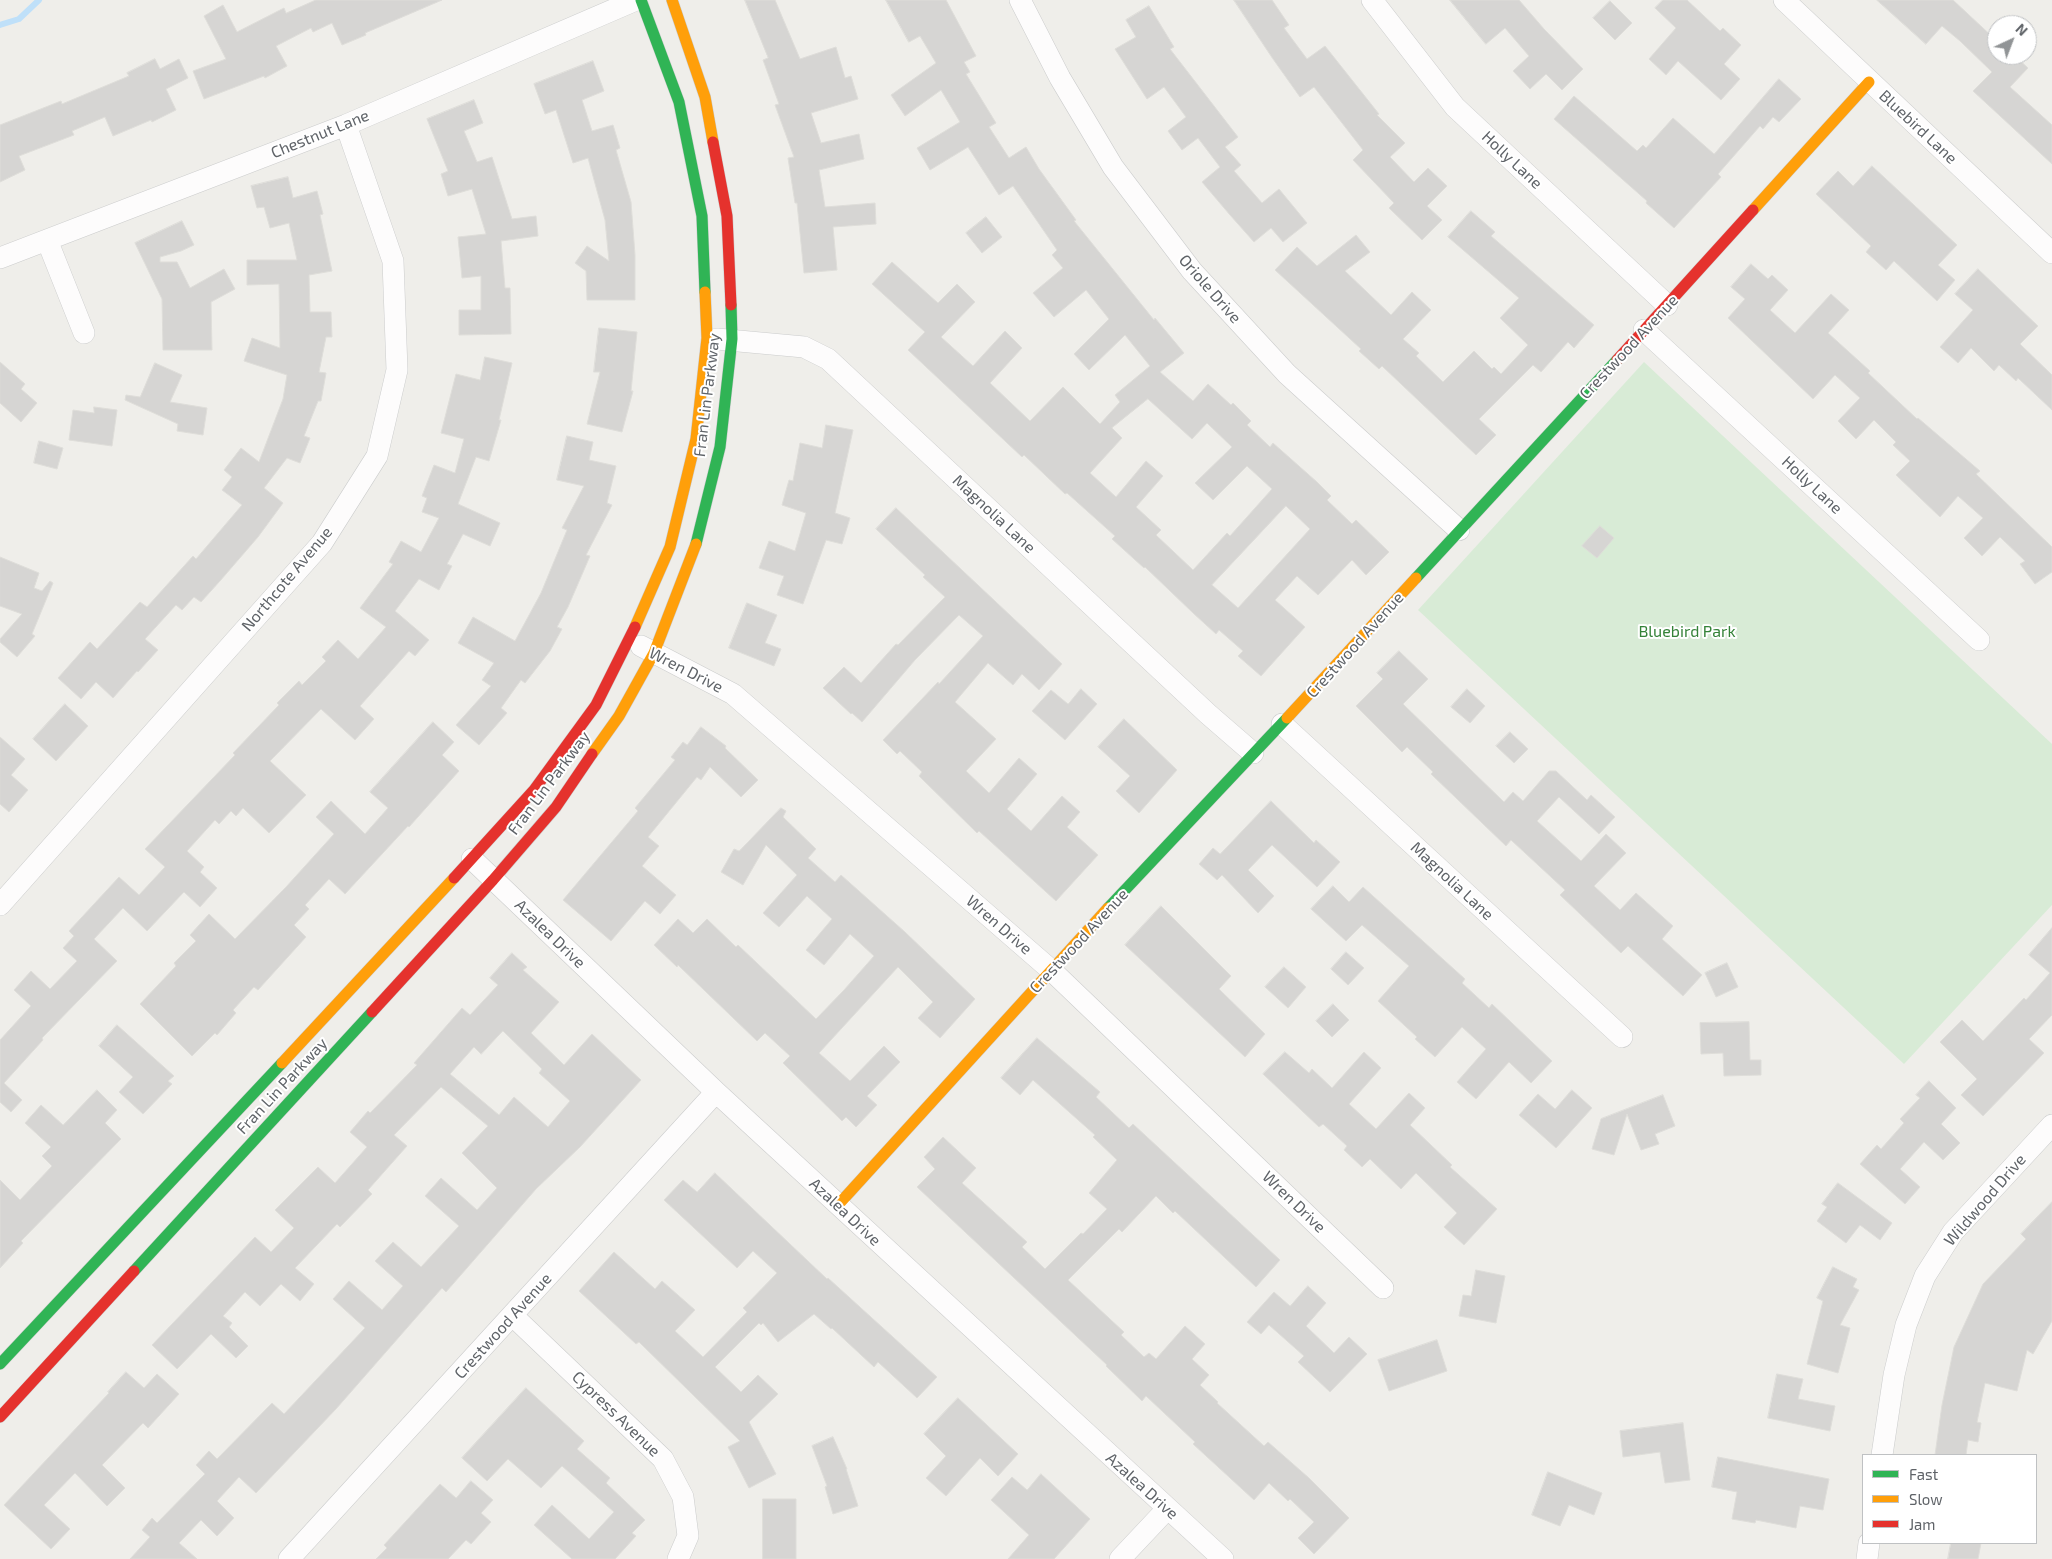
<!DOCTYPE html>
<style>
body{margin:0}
#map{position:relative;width:2052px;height:1559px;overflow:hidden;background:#efeeea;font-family:"Exo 2",sans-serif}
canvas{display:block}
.legend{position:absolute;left:1862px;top:1454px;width:175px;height:90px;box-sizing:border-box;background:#fff;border:1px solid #bfc1c3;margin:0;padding:6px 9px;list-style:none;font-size:15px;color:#5f6368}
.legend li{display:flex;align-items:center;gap:10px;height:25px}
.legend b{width:25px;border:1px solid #bfc1c3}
.north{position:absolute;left:1987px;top:15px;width:50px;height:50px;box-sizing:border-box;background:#fff;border:1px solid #bfc1c3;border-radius:50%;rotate:43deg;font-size:14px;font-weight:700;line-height:20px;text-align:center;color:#5f6368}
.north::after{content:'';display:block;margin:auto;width:18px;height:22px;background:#919496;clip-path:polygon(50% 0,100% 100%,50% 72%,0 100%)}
</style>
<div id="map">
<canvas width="2052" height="1559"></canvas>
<ul class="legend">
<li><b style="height:6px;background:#30b455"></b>Fast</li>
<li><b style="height:6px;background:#ff9f0a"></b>Slow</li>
<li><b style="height:6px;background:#e5322d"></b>Jam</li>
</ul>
<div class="north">N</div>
</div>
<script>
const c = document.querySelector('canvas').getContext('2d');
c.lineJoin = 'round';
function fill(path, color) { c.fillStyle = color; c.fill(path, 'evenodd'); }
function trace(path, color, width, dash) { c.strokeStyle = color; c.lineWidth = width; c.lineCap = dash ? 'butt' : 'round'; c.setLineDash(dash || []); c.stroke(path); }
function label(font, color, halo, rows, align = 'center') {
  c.font = font + ' "Exo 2",sans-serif'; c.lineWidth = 4; c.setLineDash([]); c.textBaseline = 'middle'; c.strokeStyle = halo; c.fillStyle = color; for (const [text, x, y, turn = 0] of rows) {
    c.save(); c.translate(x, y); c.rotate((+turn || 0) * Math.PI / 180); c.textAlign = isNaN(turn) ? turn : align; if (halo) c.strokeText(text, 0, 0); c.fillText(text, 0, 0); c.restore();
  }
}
fill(new Path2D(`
 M1644,362L2052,744V905L1904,1064L1418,610Z`), '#d8ebd6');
trace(new Path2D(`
 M0,25L19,19L39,0`), '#bfe0f9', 6);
const building = new Path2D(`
 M316,0H442L365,33L366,35L342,45L332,23L313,32L311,28L276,46L287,66L265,78L264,76L204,99L193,71L226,59L204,16L223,5L237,32L284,8L286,13Z
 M745,0H775L800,59L836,47L845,78L851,76L858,99L811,113L821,143L859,134L864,159L819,170L825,207L875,203L876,224L833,227L837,270L804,273L797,203H795L788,158L794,157L775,105L779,104L763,60L768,58Z
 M886,0H946L976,56L964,62L970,72L966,74L996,123L989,127L1009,158L1026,147L1039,169L1076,220L1074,221L1154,320L1155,318L1184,353L1160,372L1193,401L1208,384L1231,405L1233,403L1251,421L1247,425L1270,447L1273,443L1317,482L1331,496L1327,500L1352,524L1356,520L1389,552L1366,575L1352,560L1318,595L1297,576L1275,600L1305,627L1261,676L1238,656L1243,651L1219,630L1216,634L1193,613L1145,567L1144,568L1112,539L1115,536L1067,493L1065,494L1024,455L1022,457L908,350L925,332L872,284L892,262L938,303L957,284L975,302L941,337L973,366L1005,331L1022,348L990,383L1030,421L1063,387L1100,424L1120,402L1115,395L1150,366L1125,335L1089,370L1074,354L1109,319L1086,290L1054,317L1033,293L1063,268L1052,255L1057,250L1013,186L999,195L968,147L930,170L917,148L960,122L941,90L905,116L891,95L936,63L920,36L909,42ZM1148,399L1192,439L1207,423L1232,447L1195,483L1213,500L1247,466L1272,489L1230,536L1227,533L1193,570L1156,535L1161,530L1136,507L1163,476L1146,461L1116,497L1090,473L1122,438L1112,428ZM1286,506L1310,529L1238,608L1212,585Z
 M1234,0H1272L1289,25L1284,28L1307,59L1325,46L1379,114L1377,115L1405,143L1390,157L1414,182L1428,168L1447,186L1427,206L1442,220L1422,240L1389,208L1394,203L1353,160L1363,150L1314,87L1300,97L1273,59Z
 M1450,0H1519L1544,29L1583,69L1562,90L1546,74L1530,89L1513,71L1529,56L1505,28L1486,44Z
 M1663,0H1687L1720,31L1723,28L1741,45L1724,64L1740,79L1721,100L1678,61L1666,75L1649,59L1676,28L1655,8Z
 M1877,0H1953L1997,41V55H2014L2028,68L2010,87L2052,125V164L1973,91L1992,72L1960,41L1942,26L1926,44Z
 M1610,1L1632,23L1615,40L1593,18Z
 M1149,6L1174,47L1170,49L1238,137L1225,147L1241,165L1234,171L1262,203L1279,189L1307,223L1283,242L1271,228L1254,242L1230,215L1202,182L1220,167L1198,138L1182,150L1168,131L1186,117L1164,87L1147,99L1115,49L1136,37L1126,20Z
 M155,59L160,69L179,59L188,78L166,89L176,110L152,122L151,120L113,136L105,117L72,131L74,135L19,156L25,170L0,182V125L61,101L62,104L129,76L127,73Z
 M593,61L604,91L582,100L592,131L613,125L620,148L616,150L631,202L635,255V300H587L586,271L575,263L587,246L609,261L605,220L588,158L573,163L556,110L545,114L534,84Z
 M1779,79L1801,99L1779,122L1773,117L1763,129L1760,126L1718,174L1721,177L1674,228L1646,203L1647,201L1554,119L1574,96L1637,151L1643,145L1646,148L1673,118L1714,154Z
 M474,100L483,123L464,131L477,162L492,157L512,219L536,216L538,236L501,241L505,288H510L511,334L459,335V310H481V276L462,278L458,237L486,234L472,189L448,196L441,174L448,171L427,119Z
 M1872,166L1957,245L1938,265L1955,280L1937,301L1894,261L1886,270L1866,252L1871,246L1816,194L1838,171L1853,186Z
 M288,177L293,198L317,191L323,214L320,215L332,271L309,275L310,312H331L332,337H326L319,372L326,373L321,401H318L304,436L310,438L300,463L287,458L264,488L283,503L258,537L220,581L201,602L194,597L182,610L176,605L145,639L158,650L138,672L137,671L113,698L96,682L81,699L58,678L90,642L97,649L140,602L147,607L193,556L196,559L242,505L222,490L232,477L224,470L241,448L259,462L283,399L287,375L244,361L252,338L280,348L279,284L247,285V260H297L289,223L270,228L264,207L257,208L251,186Z
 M1471,211L1495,232L1491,236L1594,325L1574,348L1568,342L1541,372L1533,365L1479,419L1496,435L1476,455L1382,366L1379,369L1359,351L1361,349L1275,270L1297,247L1317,266L1356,235L1370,252L1345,271L1391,315L1412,292L1431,310L1403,339L1419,353L1416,356L1443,382L1474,351L1492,369L1494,367L1501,374L1528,345L1500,318L1519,298L1448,237Z
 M986,217L1002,237L982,253L966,233Z
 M182,221L194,245L181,251L160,257V262H177L190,288L224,269L235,289L211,302L212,350H163L162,299L135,243Z
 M1751,264L1768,279L1772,275L1788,290L1770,310L1795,333L1831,294L1849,310L1828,333L1870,371L1868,373L1917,419L1918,418L1980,471L1976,474L2052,547V572L2035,584L2020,564L2025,561L2000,537L1982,556L1964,538L1983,518L1958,496L1940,517L1896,475L1910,461L1893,445L1896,442L1874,420L1856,439L1838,421L1860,398L1835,375L1813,399L1728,318L1745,299L1731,287Z
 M1978,269L2038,326L2020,344L2052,375V410L2018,378L2016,381L1999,365L1994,371L1971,348L1958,363L1940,347L1973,310L1955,294Z
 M599,328L637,332L631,391H633L622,432L587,424L600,372H594Z
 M485,357L512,363L499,420H501L489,461L476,457L458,504L500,523L490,546L463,534L447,564L452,566L439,590L419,579L395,611L429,640L415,656L409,651L360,706L374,719L355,740L321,709L270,761L306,795L269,833L243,808L236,816L231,811L219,824L215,820L187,851L204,867L200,872L217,888L200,907L184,892L147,931L123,908L94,939L117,961L42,1038L43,1040L4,1083L22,1100L11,1112L0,1102V1040L31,1006L14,990L31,971L50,989L77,961L63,948L74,936L69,931L119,877L139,895L165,867L145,849L235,755L233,753L279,705L277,703L299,681L302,685L326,661L322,657L338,640L358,659L386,627L360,608L393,564L389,562L401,541L421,552L439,518L422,512L427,498L422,496L434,465L455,473L464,439L441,433L456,374L480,380Z
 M0,362L25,384L21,389L37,403L21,422L0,403Z
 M155,363L182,375L170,402L207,408L203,435L177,431L178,424L125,400L126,395L140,397Z
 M94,407L117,410L112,446L69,440L73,410L94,413Z
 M826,425L853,430L835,513L850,518L842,544L826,540L803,604L777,595L784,576L759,568L769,541L795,551L806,513L782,505L789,480L793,481L800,443L822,448Z
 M567,436L593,442L589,460L616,466L607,503L612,505L586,555L590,556L568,607L557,627L562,629L550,651L525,683L521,680L501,708L507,713L479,745L456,725L491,686L482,680L494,663L458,643L473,617L515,641L541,593L567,530L562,528L584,486L557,480Z
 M39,441L63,448L57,469L34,463Z
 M896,508L1062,664L1039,690L1022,674L1013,685L988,663L955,702L996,739L966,771L989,793L1019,758L1037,774L1007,809L1031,831L1062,796L1080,812L1067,827L1098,855L1056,901L979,831L977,833L919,776L922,772L900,751L897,754L883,740L938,682L939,684L983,636L959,615L915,660L862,722L852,713L851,714L823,688L844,667L861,683L896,644L898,645L945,597L923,577L925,575L876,529Z
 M1600,526L1614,538L1597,558L1582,546Z
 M0,557L39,573L34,588L42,591L50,581L53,583L32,634L35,636L17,657L0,642V639L22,614L0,606Z
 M747,603L777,615L765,643L781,649L774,666L729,648Z
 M1399,651L1428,679L1403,704L1504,802L1513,792L1523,801L1549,771H1556L1587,800L1591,795L1615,817L1599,834L1559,797L1537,821L1581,861L1606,834L1626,853L1594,886L1620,910L1636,893L1673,926L1662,939L1702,975L1683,996L1628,946L1621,953L1560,895L1565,890L1511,840L1506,846L1431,774L1433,772L1407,747L1402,752L1356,706L1383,679L1377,673Z
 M1081,689L1097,704L1065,740L1032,711L1051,690L1068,704Z
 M1467,689L1485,706L1470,723L1451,707Z
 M65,704L88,726L56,761L33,739Z
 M1124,719L1177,770L1139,813L1116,791L1130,776L1098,747Z
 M433,722L454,742L442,755L459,771L409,827L408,826L345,894L329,879L305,905L309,909L294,925L306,937L258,990L254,987L233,1010L236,1013L217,1035L215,1033L192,1056L140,1004L176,966L174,963L196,941L190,935L209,914L235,939L286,887L334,834L316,817L331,801L365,834L388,808L370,792Z
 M701,727L726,746L725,748L758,780L741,797L710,767L701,780L697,777L648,837L659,846L642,866L676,895L660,914L645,901L611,941L563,900L638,811L635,808L675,760L671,757L683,742L687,745Z
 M1510,732L1528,749L1514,763L1496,746Z
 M0,737L25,759L11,775L28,790L9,812L0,804Z
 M1271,801L1314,843L1316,840L1340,862L1317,887L1272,845L1248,870L1274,896L1258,913L1222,875L1217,880L1199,864L1213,848L1220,854Z
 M781,808L786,811L783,817L816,849L808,858L835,882L841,875L905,932L975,999L940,1038L918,1018L933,1002L898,967L819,1053L850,1081L884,1046L900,1062L867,1096L877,1105L856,1127L846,1117L842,1121L783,1063L790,1056L765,1033L757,1041L678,965L677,967L654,945L678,919L693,933L707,919L736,947L738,945L816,1019L844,990L874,956L850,934L824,965L806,950L832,919L807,896L779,927L763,913L797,875L766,845L743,885L721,872L734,849L739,851Z
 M1333,886L1349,902L1363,887L1465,979L1462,983L1489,1008L1492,1004L1552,1061L1531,1083L1509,1062L1476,1099L1457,1082L1486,1049L1462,1027L1435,1057L1415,1039L1417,1037L1378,1001L1409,966L1362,925L1346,941L1311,909Z
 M1161,906L1231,976L1219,989L1265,1034L1245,1057L1125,945Z
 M2052,928V1015L2029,1039L2044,1053L1983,1116L1961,1095L1977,1079L1940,1042L1962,1020L1983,1041L2024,998L2026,1000L2050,973L2029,955Z
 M1346,952L1364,968L1348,985L1331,969Z
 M512,953L527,967L523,970L559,1002L531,1033L564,1065L592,1034L641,1080L580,1147L536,1189L446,1292L442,1288L336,1409L256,1493L239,1477L217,1501L234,1518L217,1536L201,1520L179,1543L197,1559H130L150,1537L142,1530L152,1518L157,1523L205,1474L196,1465L209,1451L217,1459L272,1403L284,1414L365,1328L333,1299L349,1281L382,1310L403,1286L375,1261L393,1242L421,1267L459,1226L425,1196L441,1178L477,1210L497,1188L462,1153L488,1126L441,1087L394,1135L407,1146L368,1190L372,1194L340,1227L337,1224L295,1268L314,1284L300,1301L281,1284L260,1306L245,1292L223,1316L232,1323L229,1327L248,1346L236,1358L211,1334L177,1369L152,1345L255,1237L271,1252L294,1228L275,1210L318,1167L335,1183L367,1147L350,1132L368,1111L370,1113L417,1065L414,1063L462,1008L470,1015L498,985L490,978ZM503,1031L542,1069L539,1073L570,1101L548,1127L514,1097L499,1115L450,1074L474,1047L481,1054Z
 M1727,963L1738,987L1716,997L1705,973Z
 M1284,967L1306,987L1288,1008L1265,987Z
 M1333,1004L1349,1020L1332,1037L1316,1021Z
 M1749,1022L1750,1060H1761V1075L1724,1076L1723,1053L1701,1054L1700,1023Z
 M117,1025L174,1076L168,1081L172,1084L143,1114L119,1092L133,1077L99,1046Z
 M1037,1038L1100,1092L1096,1097L1129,1128L1133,1124L1280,1260L1256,1287L1175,1211L1173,1213L1156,1196L1122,1232L1119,1229L1068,1280L1124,1332L1121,1335L1144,1357L1149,1353L1156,1359L1185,1326L1205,1344L1192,1359L1209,1375L1200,1385L1218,1402L1217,1403L1264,1446L1268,1442L1309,1478L1349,1518L1314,1554L1298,1538L1314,1522L1290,1499L1288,1501L1269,1483L1254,1500L1193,1444L1195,1442L1146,1396L1142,1401L1106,1366L1107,1365L917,1187L935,1169L924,1157L943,1137L976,1168L962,1183L1027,1242L1022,1247L1045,1269L1081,1233L1083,1234L1107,1209L1089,1193L1117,1160L1093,1137L1095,1135L1033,1080L1020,1095L1001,1078Z
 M1285,1052L1309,1073L1312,1069L1332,1088L1364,1052L1381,1068L1349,1104L1376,1129L1409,1093L1425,1108L1410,1125L1452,1165L1450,1167L1497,1209L1464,1245L1444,1227L1457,1213L1416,1173L1401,1189L1370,1159L1362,1167L1344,1150L1347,1146L1323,1124L1319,1127L1263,1074Z
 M1929,1081L1956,1108L1941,1124L1960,1143L1943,1160L1924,1142L1900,1169L1920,1187L1905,1204L1860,1164L1877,1145L1881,1149L1904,1123L1900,1119L1920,1098L1916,1095Z
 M97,1090L117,1110L105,1123L121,1139L21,1241L23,1243L0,1268V1180L20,1200L52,1166L42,1156L51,1147L25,1123L41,1105L63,1125Z
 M1572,1090L1592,1108L1556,1148L1519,1115L1538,1094L1555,1109Z
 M1663,1095L1675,1126L1655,1134L1659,1144L1641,1150L1627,1114L1614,1155L1592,1149L1601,1119Z
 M715,1173L827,1279L828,1278L937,1377L917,1398L878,1362L874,1367L832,1328L831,1329L814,1314L778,1342L763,1323L761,1325L759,1323L715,1367L741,1392L758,1375L778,1394L749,1422L776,1474L749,1488L728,1447L740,1441L639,1342L636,1344L579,1291L614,1252L655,1289L662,1281L695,1310L675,1331L703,1357L747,1312L743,1308L777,1273L753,1251L737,1268L664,1200L683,1180L697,1192Z
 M1838,1183L1892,1223L1880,1240L1860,1225L1846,1243L1817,1221L1827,1207L1822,1204Z
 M2052,1202V1321L2033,1354L2027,1350L2017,1391L1985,1383L1977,1422L1981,1423L1978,1442L1968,1440L1966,1455H1935L1942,1405L1954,1347L1983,1284L2026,1239L2021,1234Z
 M1833,1267L1857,1279L1853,1287L1859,1290L1840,1325L1850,1328L1838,1373L1807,1364L1823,1301L1817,1298Z
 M1476,1270L1505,1276L1496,1323L1459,1316L1463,1295L1471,1296Z
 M1308,1286L1326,1303L1306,1326L1334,1353L1349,1337L1367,1354L1330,1392L1298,1362L1304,1356L1269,1325L1261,1334L1247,1322L1274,1292L1290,1306Z
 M1437,1340L1447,1371L1389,1391L1378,1360Z
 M126,1372L144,1388L157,1374L179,1394L148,1428L143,1423L102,1465L125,1488L107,1506L75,1473L44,1505L70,1529L51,1549L4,1505L109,1393L108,1392Z
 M1777,1374L1803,1379L1798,1399L1835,1406L1830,1431L1768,1418Z
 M526,1388L584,1441L577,1449L610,1478L606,1483L645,1520L632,1533L636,1536L615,1559H572L534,1525L552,1505L589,1539L614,1512L562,1466L541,1488L508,1459L487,1481L462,1458Z
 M958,1398L1018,1454L998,1476L980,1458L946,1496L926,1478L946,1456L924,1434Z
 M1683,1423L1690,1480L1665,1483L1660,1452L1623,1457L1620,1431Z
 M833,1437L847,1469H846L858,1506L833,1514L825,1487L827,1486L812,1446Z
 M1718,1457L1829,1479L1823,1510L1800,1506L1796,1528L1756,1520L1755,1523L1732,1519L1737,1492L1712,1487Z
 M1548,1472L1602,1493L1594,1515L1569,1505L1560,1526L1532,1515Z
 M1041,1474L1090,1519L1054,1559H1008L1029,1535L991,1500L1012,1477L1027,1490Z
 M471,1481L493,1500L481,1513L491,1522L471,1544L466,1540L448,1559H376L387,1548L384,1545L440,1484L456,1498Z
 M763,1499H796V1559H763Z
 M1951,1543H1981L1978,1559H1948Z`);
fill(building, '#d6d5d3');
trace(building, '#deddd9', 1);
const street = new Path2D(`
 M1020,0L1060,78L1113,167L1192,271L1287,374L1459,530
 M1372,0L1455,107L1667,305
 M1784,0L2052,253
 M47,240L84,333
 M0,258L346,125L636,0
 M1644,330L1979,640
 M717,339L804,347L828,359L1208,714L1253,753
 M641,646L733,694L1051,970L1383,1288
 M1282,724L1622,1037
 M472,859L716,1092L1223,1559
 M0,905L322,543L377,456L397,370L393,261L346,125
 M513,1316L663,1459L683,1497L688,1536L678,1559
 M1882,1455L1894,1375L1906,1325L1925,1276L1953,1232L2052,1125
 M289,1559L716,1092
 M1120,1559L1167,1509
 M1867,1559L1869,1543`);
const fast = new Path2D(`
 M641,0L679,102L702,216L705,292
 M696,544L720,447L732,339L731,305
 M1416,578L1617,360
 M1108,908L1287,718
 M134,1271L372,1012
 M0,1364L282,1063`);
const slow = new Path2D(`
 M672,0L705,97L713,142
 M1753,210L1869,82
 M635,627L670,547L696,439L707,338L705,292
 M1287,718L1416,578
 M592,754L619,716L654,653L696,544
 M282,1063L454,878
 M838,1205L1108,908`);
const jam = new Path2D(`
 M713,142L727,216L731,305
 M1617,360L1753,210
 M454,878L534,790L596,705L635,627
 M372,1012L493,880L556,807L592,754
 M0,1417L134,1271`);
trace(street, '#cbcccc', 22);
trace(fast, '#cacacb', 12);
trace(slow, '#cacacb', 12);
trace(jam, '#cacacb', 12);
trace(street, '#fdfcfc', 21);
trace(fast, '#30b455', 11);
trace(slow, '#ff9f0a', 11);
trace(jam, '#e5322d', 11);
label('16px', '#5f6368', '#fff', [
 ["Bluebird Lane",1918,127,43],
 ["Chestnut Lane",320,134,-22],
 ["Holly Lane",1512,160,43],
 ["Oriole Drive",1210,289,49],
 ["Crestwood Avenue",1629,347,-47],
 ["Fran Lin Parkway",707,395,-83],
 ["Holly Lane",1812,485,43],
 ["Magnolia Lane",994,514,43],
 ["Northcote Avenue",287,579,-50],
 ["Crestwood Avenue",1355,645,-48],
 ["Wren Drive",686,670,27],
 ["Fran Lin Parkway",549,783,-53],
 ["Magnolia Lane",1452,881,43],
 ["Wren Drive",999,925,41],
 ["Azalea Drive",550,934,44],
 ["Crestwood Avenue",1079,941,-47],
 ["Fran Lin Parkway",282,1086,-47],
 ["Wildwood Drive",1985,1200,-49],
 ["Wren Drive",1294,1202,44],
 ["Azalea Drive",845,1212,43],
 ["Crestwood Avenue",503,1326,-48],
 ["Cypress Avenue",616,1414,44],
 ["Azalea Drive",1142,1486,42]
]);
label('16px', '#348238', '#fff', [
 ["Bluebird Park",1687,632]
]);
</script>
